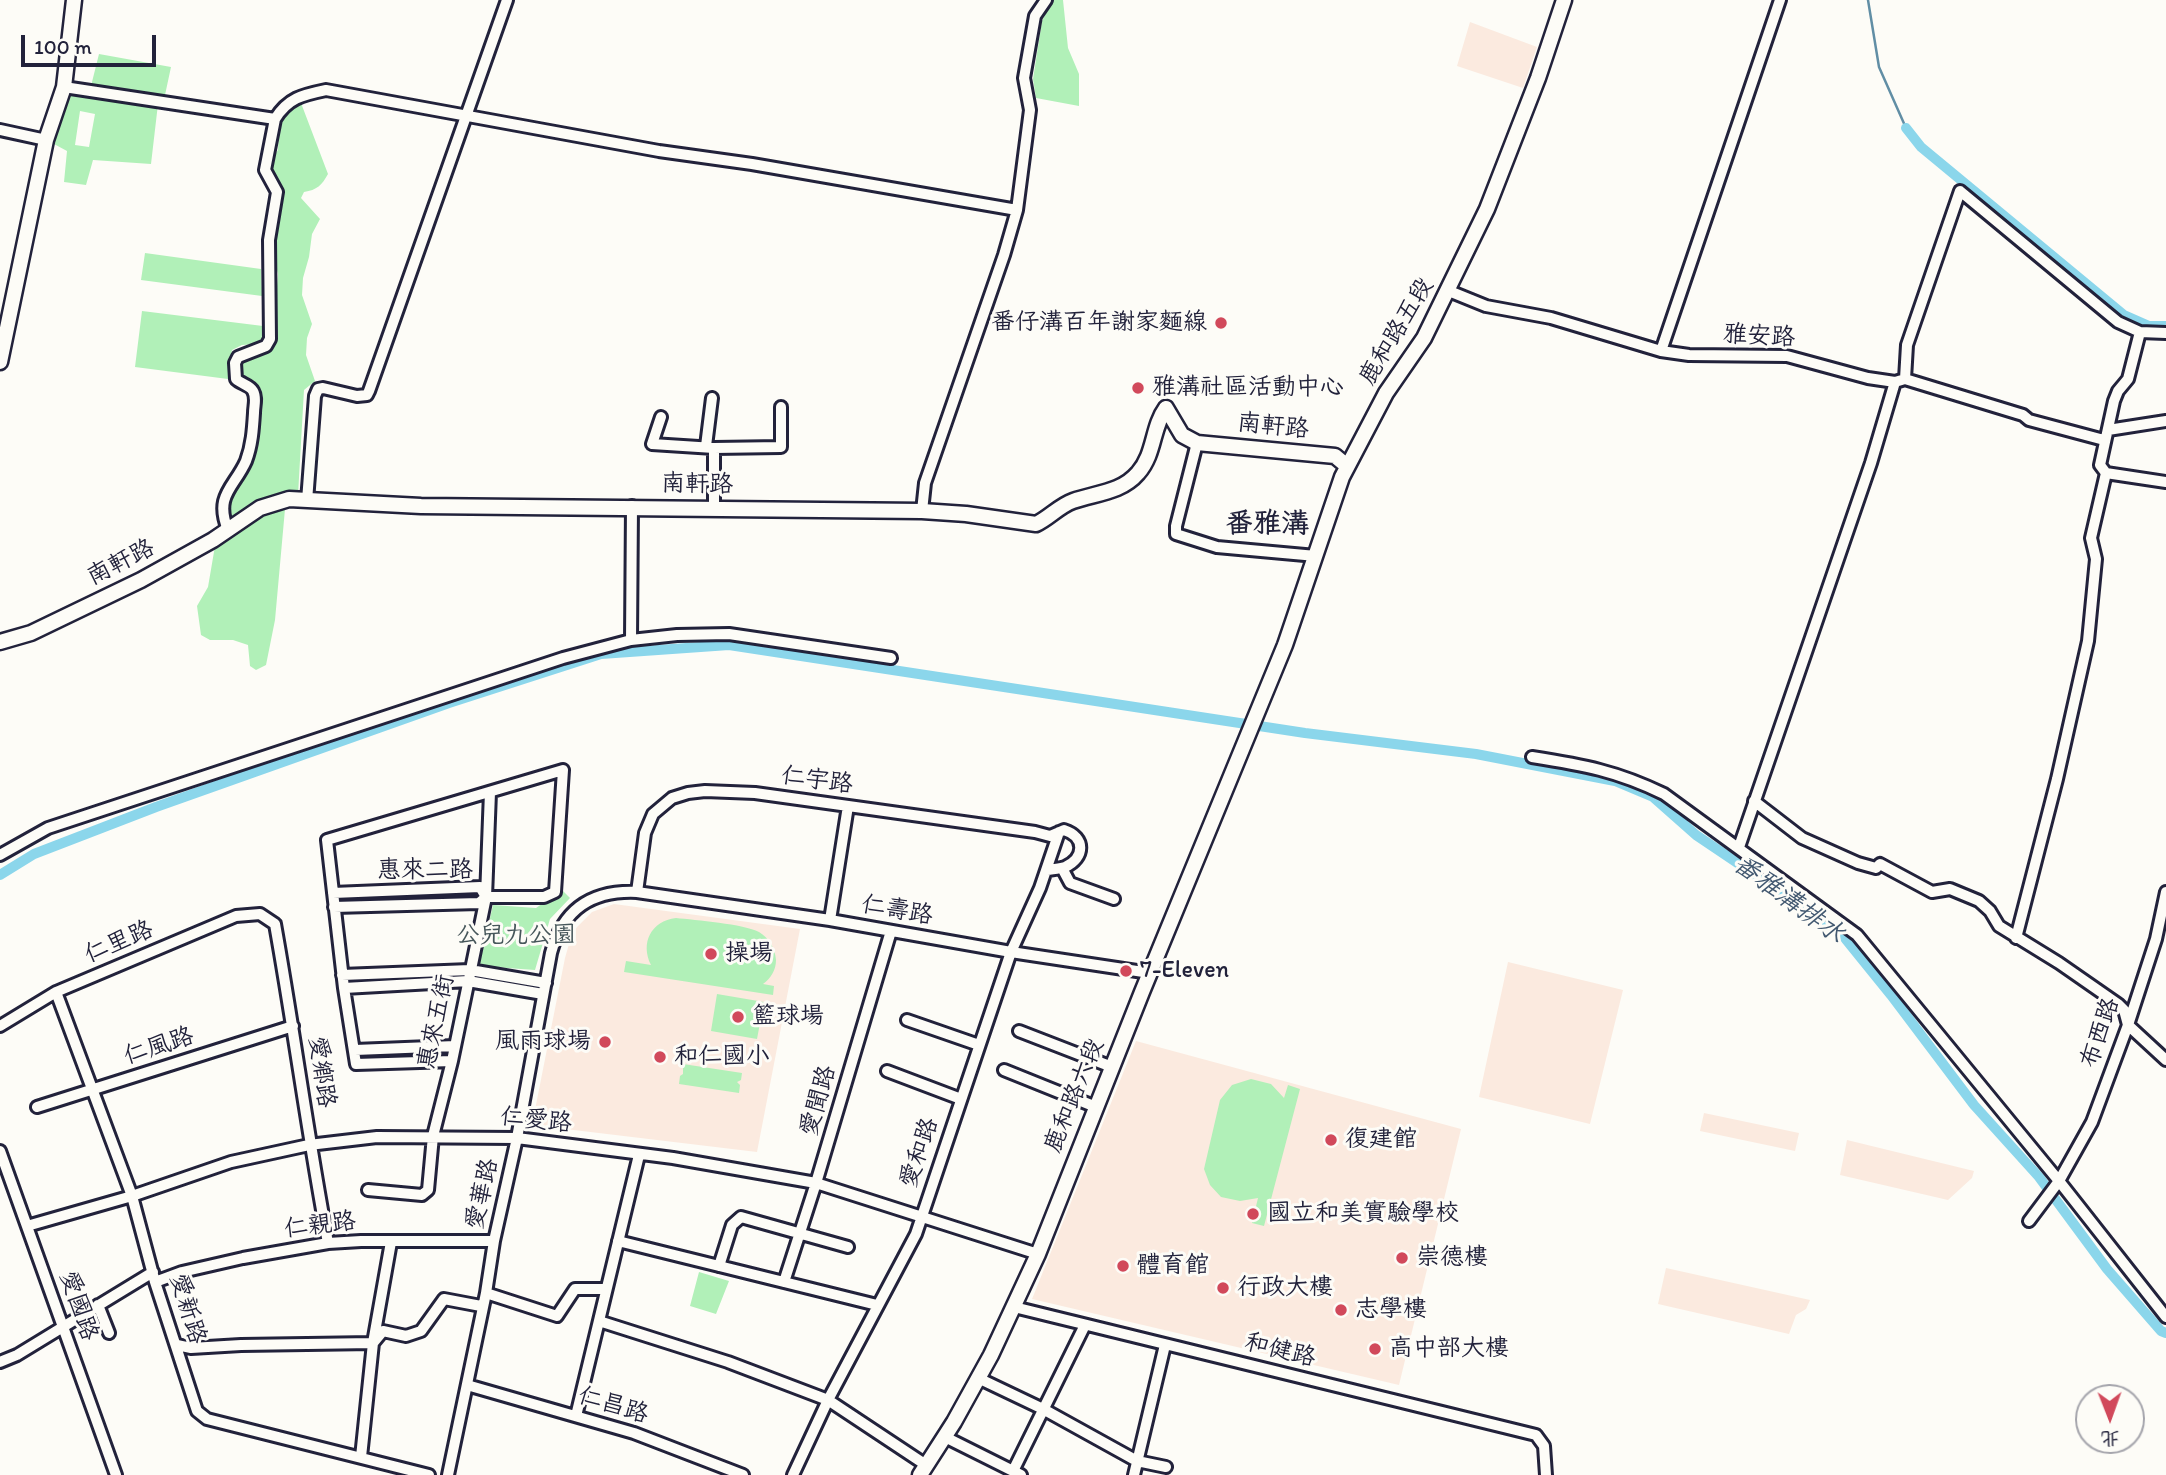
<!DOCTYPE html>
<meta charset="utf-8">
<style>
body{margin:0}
#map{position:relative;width:2166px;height:1475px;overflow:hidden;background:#fdfcf7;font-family:Itim,"LXGW WenKai TC",sans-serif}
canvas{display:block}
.north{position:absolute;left:2075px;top:1384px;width:70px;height:70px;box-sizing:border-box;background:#fdfcf7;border:2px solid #a5a5ac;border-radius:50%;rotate:179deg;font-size:19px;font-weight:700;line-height:28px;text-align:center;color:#22223b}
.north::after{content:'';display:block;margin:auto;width:24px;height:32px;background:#d1495b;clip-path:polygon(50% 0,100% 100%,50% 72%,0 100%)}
.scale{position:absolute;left:21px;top:35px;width:135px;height:32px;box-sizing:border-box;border:4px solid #22223b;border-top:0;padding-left:9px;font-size:21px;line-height:24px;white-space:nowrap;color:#22223b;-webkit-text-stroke:5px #fdfcf7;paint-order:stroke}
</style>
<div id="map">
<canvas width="2166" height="1475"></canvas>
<div class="north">北</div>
<div class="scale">100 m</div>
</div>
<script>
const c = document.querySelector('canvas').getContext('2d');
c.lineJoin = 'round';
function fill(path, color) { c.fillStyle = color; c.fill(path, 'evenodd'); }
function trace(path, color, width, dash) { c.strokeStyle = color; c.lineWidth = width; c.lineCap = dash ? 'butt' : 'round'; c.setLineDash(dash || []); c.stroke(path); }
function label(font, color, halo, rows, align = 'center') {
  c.font = font + ' Itim,"LXGW WenKai TC",sans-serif'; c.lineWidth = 6; c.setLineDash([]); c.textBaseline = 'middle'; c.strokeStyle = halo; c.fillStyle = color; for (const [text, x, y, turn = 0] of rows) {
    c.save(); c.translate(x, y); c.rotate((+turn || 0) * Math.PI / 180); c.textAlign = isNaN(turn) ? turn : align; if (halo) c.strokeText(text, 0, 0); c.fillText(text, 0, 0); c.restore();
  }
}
fill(new Path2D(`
 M1470,22L1537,47L1523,88L1457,66Z
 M614,904L800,929L757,1152L532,1125L565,958L571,937L577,927L592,912Z
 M1508,962L1623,990L1590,1124L1479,1097Z
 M1136,1041L1461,1129L1399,1385L1032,1299Z
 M1704,1113L1799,1133L1795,1151L1700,1131Z
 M1847,1140L1974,1171L1972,1178L1948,1200L1840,1175Z
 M1666,1268L1810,1300L1806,1309L1796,1315L1789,1334L1658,1304Z`), '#fbeadf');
fill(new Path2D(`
 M1052,0H1063L1068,48L1079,74V106L1036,98L1033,79L1042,21Z
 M99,54L171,67L165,95L91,86Z
 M67,91L158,104L151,164L93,160L86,185L64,182L67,151L54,144ZM80,111L95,114L89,147L75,145Z
 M301,103L328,174C322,185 317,190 304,192L301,198L320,219L312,234L309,257L303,278L302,295L312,324L307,338L306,355L315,381L304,390L298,495C268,493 254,503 230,519C227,495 245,484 250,463C256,440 258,415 261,392L254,381L244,379L238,371L241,361L265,353L274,344V319L278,274L274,258L282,192L273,172L272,159L278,150L279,129L283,118L290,107Z
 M145,253L261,269L262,296L141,280Z
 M142,311L263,326L262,338L257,344L242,345L232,350L228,379L135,367Z
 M285,509L275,620L266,665L256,670L250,666L248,645L233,640H210L201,635L197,606L208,587L215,546L265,511Z
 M562,890L570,898L550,919L535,970L479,966L493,905L536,908Z
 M676,918C695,920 744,924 759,932C769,938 775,948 776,960C776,970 771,978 763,984L774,986L773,995L624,972L626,961L651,965C640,943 651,921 676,918Z
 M717,994L764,1002L757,1039L711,1031Z
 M683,1064L742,1073L741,1080L737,1082L740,1085L739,1093L679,1084L680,1076L683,1074Z
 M1251,1079L1271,1084L1284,1098L1288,1085L1300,1089L1264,1226L1252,1223L1258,1198L1240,1201L1221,1197L1210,1185L1204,1169L1220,1100L1232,1085Z
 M699,1272L729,1281L716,1314L690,1306Z`), '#b1f0b8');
trace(new Path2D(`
 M1868,0L1879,67L1906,128`), '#618ea5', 2.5);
trace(new Path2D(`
 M1906,128L1921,147L2124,315L2149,326H2166
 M0,875L34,854L156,807L449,703L601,654L729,645L1305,733L1476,754L1615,781L1653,797L1696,835L1840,932L1891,995L1974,1105L2039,1177L2107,1269L2161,1331L2166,1333`), '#8bd6eb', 10);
const street = new Path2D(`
 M64,87L275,119C288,98 302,95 326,90L659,151L752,164L1017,210
 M0,130L46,140
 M1449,291L1486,306L1551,318L1661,351L1689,355L1787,356L1868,378L1895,382L1905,379L2023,415L2029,420L2104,440
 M2140,332L2128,379L2118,391L2114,401L2100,465L2106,473L2166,482
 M1661,351L1780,0
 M1905,379L1907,345L1960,191L2118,322L2140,332L2166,333
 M661,417L652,444L714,448L781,447V407
 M2108,430L2166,421
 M1197,443L1176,526V534L1217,547L1316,556
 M706,446L712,398
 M307,501L315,396L318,389L323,388L357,396L367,395L369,391L507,0
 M714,508V448
 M922,511L925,483L1004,255L1017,210L1030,110L1024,78L1035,16L1046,0
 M228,530C214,495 234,488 246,461C252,445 253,429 254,413C254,405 257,398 253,391C250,385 241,384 236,379L235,363L238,357L266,346L270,339L269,240L277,192L265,170L275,119
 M631,640L632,506
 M1532,757C1583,765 1617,771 1664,794L1857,935L2059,1181L2166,1317
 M1754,801L1802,838L1858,863L1876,868L1880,864L1932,892L1950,889L1979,901L1990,911L1999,926L2059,963L2118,1004L2124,1010L2128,1025L2166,1060
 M1739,847L1871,463L1895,382
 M0,855L48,828L563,658L631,640L677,635L729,634L891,658
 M1062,868L1070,883L1114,899
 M637,892L645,833L653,814L672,798L688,793L705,791L755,793L1035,832L1050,836L1064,830C1086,837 1085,858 1065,867C1059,869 1053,869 1047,870
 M333,893L480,887L486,897
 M334,907L479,903L486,897
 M830,920L848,806
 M2016,938L2057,779L2088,641L2096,559L2091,538L2106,473
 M342,975L470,970L546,983
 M344,988L468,981L543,994
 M56,992L132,1196L155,1282L197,1411L207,1419L429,1475
 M907,1020L979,1045
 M0,1026L56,992L236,916L260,914L275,924C294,1030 308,1137 328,1243
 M1019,1031L1112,1067
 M355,1050L455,1046
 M452,1061L356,1064L344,988L327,840L563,770L555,892L544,897H486
 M1004,1070L1096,1107
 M887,1071L961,1099
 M37,1107L293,1026
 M0,1151L116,1475
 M368,1190L422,1195L428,1190L433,1136L452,1061L486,897L490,792
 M2029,1221L2059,1181L2092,1122L2128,1025L2156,939L2166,892
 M27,1226L132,1196L231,1162L309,1145L377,1137L517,1138L673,1158L816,1183L1038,1254
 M618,1241L877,1305
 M719,1266L732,1225L741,1217L848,1247
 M155,1282L182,1272L243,1258L328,1243L361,1241H494
 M784,1282L816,1183L891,931
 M486,1293L557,1316L575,1289H606
 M98,1305L109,1333
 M1014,1307L1536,1435L1544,1446L1546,1475
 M599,1321L728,1362L828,1400L926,1465
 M177,1345L191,1348L241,1345L373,1343L383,1331L406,1336L421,1331L444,1299L481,1306
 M0,1362L17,1355L153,1272
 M978,1378L1043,1409L1137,1461L1166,1467
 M467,1385L634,1433L743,1475
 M576,1416L639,1155
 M945,1437L1021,1475
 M361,1457L373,1343L391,1242
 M1013,1471L1085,1325
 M448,1475L486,1293L494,1241L517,1138L551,953C563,909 592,890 637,892L830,920L1011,952L1150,973
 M793,1475L828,1400L916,1234L1011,952L1040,888L1059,832
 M1134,1475L1165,1345`);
const secondary = new Path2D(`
 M0,362L46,140L64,87L74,0
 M0,642L31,633L141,580L213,540L260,508L289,499L421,506L922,511L966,514L1036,524C1049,518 1059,506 1073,501C1095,493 1121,493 1138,473C1155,454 1152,427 1166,408L1182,435L1197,443L1335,456L1347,466
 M920,1475L954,1422L991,1355L1038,1254L1142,992L1285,645L1342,477L1386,393L1424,338L1487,209L1538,78L1564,0`);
trace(street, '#22223b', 16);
trace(secondary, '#22223b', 19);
trace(street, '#fdfcf7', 10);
trace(secondary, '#fdfcf7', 14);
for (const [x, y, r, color] of [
 [1221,323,7,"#d1495b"],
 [1138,388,7,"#d1495b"],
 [711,954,7,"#d1495b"],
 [1126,971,7,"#d1495b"],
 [738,1017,7,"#d1495b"],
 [605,1042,7,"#d1495b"],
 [660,1057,7,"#d1495b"],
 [1331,1140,7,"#d1495b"],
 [1253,1214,7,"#d1495b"],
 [1402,1258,7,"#d1495b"],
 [1123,1266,7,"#d1495b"],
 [1223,1288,7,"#d1495b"],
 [1341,1310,7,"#d1495b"],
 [1375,1349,7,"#d1495b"]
]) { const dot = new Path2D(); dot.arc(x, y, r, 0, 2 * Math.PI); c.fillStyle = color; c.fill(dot); trace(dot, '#fdfcf7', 2.5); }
label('24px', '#22223b', '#fdfcf7', [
 ["番仔溝百年謝家麵線",1207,323,"right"],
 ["雅溝社區活動中心",1152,388],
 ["操場",725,954],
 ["7-Eleven",1140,971],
 ["籃球場",752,1017],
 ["風雨球場",591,1042,"right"],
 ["和仁國小",674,1057],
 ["復建館",1345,1140],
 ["國立和美實驗學校",1267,1214],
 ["崇德樓",1416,1258],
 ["體育館",1137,1266],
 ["行政大樓",1237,1288],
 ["志學樓",1355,1310],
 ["高中部大樓",1389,1349]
], 'left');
label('24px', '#22223b', '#fdfcf7', [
 ["鹿和路五段",1397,332,-59],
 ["雅安路",1759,337,3],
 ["南軒路",1273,427,6],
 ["南軒路",697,485,1],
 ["南軒路",121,563,-27],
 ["仁宇路",817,781,8],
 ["惠來二路",425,871],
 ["仁壽路",897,911,10],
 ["仁里路",119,943,-23],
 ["惠來五街",437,1022,-78],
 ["布西路",2101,1033,-71],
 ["仁風路",159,1047,-18],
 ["愛鄉路",321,1072,82],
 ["鹿和路六段",1075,1096,-68],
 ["愛聞路",819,1101,-74],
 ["仁愛路",536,1121,6],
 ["愛和路",920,1153,-71],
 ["愛華路",483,1194,-77],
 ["仁親路",320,1226,-7],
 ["愛國路",78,1306,71],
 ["愛新路",187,1309,73],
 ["和健路",1280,1351,14],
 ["仁昌路",613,1406,17]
]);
label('24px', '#46565a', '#fdfcf7', [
 ["公兒九公園",516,936]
]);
label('italic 26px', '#425870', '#fdfcf7', [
 ["番雅溝排水",1788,900,36]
]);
label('bold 28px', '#22223b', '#fdfcf7', [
 ["番雅溝",1267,525]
]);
</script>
